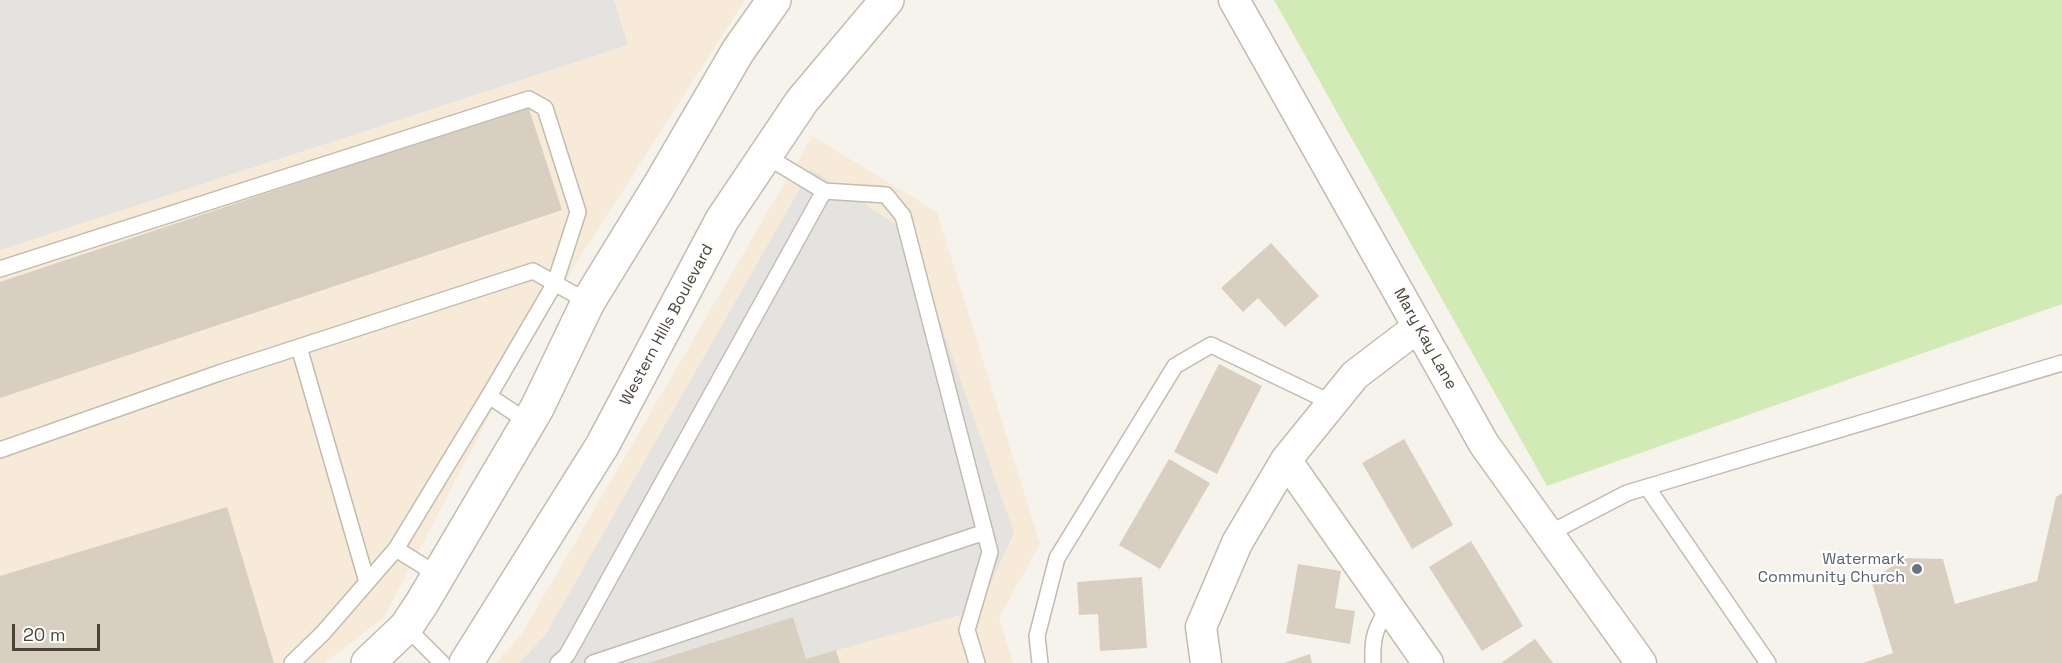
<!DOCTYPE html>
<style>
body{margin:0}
#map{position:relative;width:2062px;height:663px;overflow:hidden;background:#f6f3ec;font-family:"Space Grotesk",sans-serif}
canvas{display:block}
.scale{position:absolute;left:12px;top:624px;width:88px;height:27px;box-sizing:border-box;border:3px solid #4b4439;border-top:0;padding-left:8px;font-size:18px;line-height:21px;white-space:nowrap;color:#4b4439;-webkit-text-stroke:4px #fff;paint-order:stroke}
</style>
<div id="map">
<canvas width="2062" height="663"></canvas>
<div class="scale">20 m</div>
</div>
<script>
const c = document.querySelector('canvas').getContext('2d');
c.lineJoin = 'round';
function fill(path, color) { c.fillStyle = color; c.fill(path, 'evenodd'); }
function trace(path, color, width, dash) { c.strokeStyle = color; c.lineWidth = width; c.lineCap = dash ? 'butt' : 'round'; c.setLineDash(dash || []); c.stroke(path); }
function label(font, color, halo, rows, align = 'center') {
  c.font = font + ' "Space Grotesk",sans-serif'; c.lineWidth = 4.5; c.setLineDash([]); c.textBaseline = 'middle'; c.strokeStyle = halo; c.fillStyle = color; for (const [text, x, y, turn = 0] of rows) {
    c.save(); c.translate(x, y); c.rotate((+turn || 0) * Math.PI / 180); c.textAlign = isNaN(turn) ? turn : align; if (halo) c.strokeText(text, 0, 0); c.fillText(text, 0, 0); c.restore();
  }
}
fill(new Path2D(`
 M0,0H745L538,323L384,617L325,663H0Z
 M812,136L937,212L1040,544L999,618L1013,663H496L521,635Z`), '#f7ead8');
fill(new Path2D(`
 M1274,0H2062V304L1547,486Z`), '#d2eab5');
fill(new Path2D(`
 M0,0H614L628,45L0,250Z
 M811,169L909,233L1014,533L978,610L806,659L793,617L646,663H519L545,636Z`), '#e5e3e0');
fill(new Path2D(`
 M528,106L562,210L0,398V282Z
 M1271,243L1319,296L1285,327L1258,298L1243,312L1221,288Z
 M1219,364L1262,386L1217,474L1174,452Z
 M1404,439L1453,525L1412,549L1362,463Z
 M1169,459L1210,483L1160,569L1119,545Z
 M2062,493V663H1863L1893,653L1871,580L1905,558L1943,559L1955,604L2037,581L2056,497Z
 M227,507L274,663H0V576Z
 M1471,541L1523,626L1482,651L1429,567Z
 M1298,564L1341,571L1335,608L1355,611L1350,644L1286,633Z
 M1142,577L1147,648L1100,651L1098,614L1079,615L1077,582Z
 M793,617L806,659L836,650L840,663H648Z
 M1535,639L1553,663H1501Z
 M1310,654L1312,663H1284Z`), '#d8cfc1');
const service = new Path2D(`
 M766,156L824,191L886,195L903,216L990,552L967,630L977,663
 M0,269L529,99L545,108L578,212L555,283L489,396
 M299,347L367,582
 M0,450L219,373L533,271L588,302
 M1647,487L1768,663
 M1548,534L1627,493L2062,363
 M396,549L438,575
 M406,627L442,663
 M292,663L323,633L396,549L489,396L528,422
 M558,663L567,655L824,191
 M593,663L985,532
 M1040,663L1037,636L1057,558L1175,366L1211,345L1332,403
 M1373,663C1372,638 1375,628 1389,607`);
const minor = new Path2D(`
 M1234,0L1484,444L1641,663
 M1286,460L1428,663
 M1206,663L1201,627L1237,543L1286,460L1355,375L1418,327`);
const tertiary = new Path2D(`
 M368,663L406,627L422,603L537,408L588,302L658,188L738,51L774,0
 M466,663L602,446L722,220L802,101L887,0`);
trace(service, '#c2bbae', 18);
trace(minor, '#c2bbae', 33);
trace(tertiary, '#c2bbae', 36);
trace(service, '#fff', 15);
trace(minor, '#fff', 30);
trace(tertiary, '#fff', 33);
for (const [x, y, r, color] of [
 [1917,569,6,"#6b7280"]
]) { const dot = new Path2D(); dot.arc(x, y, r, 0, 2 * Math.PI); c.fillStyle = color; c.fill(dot); trace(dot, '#fff', 2); }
label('16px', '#4b4439', '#fff', [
 ["Western Hills Boulevard",667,325,-62],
 ["Mary Kay Lane",1425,339,61]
]);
label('16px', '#5b616d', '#fff', [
 ["Watermark",1905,560],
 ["Community Church",1905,578]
], 'right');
</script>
